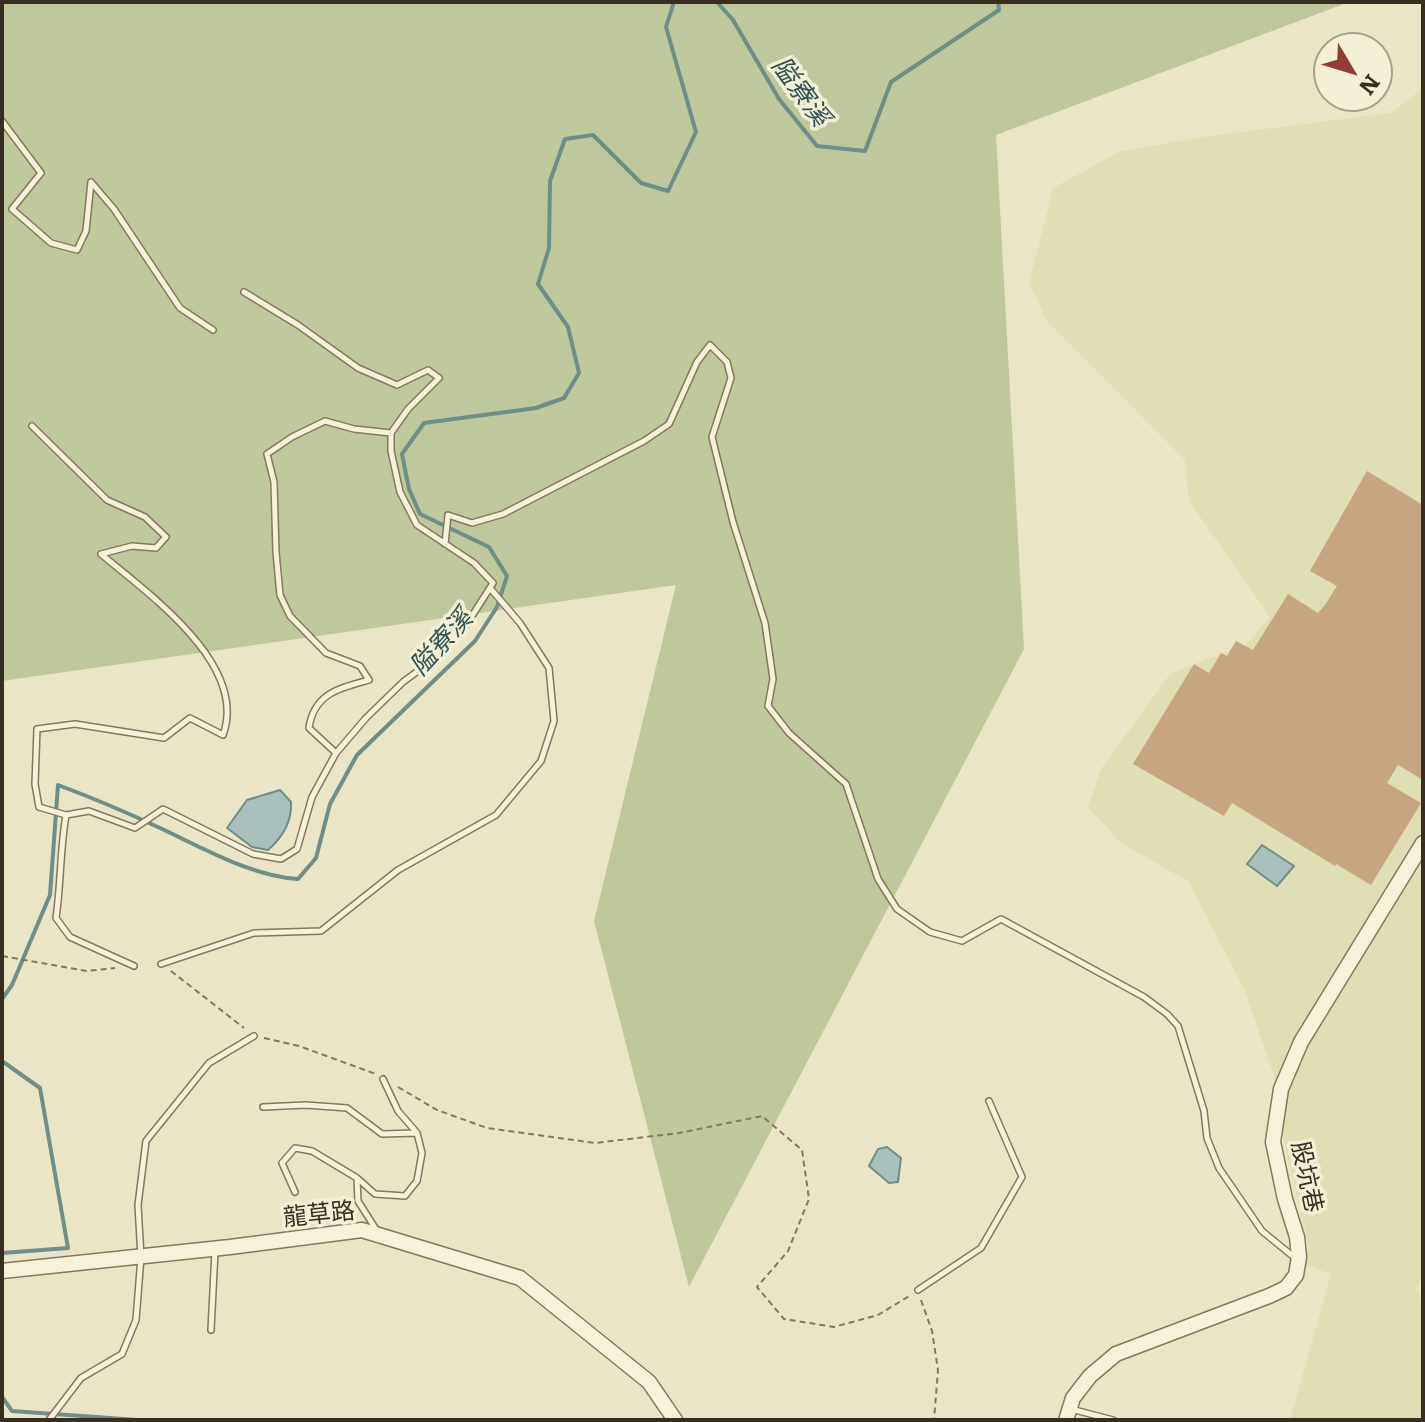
<!DOCTYPE html>
<meta charset="utf-8">
<style>
body{margin:0}
#map{position:relative;width:1425px;height:1422px;overflow:hidden;background:#ebe5c7;font-family:Literata,serif}
canvas{display:block}
.frame{position:absolute;inset:0;border:4px solid #372e21;pointer-events:none}
.north{position:absolute;left:1313px;top:32px;width:80px;height:80px;box-sizing:border-box;background:#f3eed6;border:2px solid #a8a18e;border-radius:50%;rotate:128deg;font-size:22px;font-weight:700;line-height:32px;text-align:center;color:#372e21}
.north::after{content:'';display:block;margin:auto;width:28px;height:36px;background:#903e33;clip-path:polygon(50% 0,100% 100%,50% 72%,0 100%)}
</style>
<div id="map">
<canvas width="1425" height="1422"></canvas>
<div class="frame"></div>
<div class="north">N</div>
</div>
<script>
const c = document.querySelector('canvas').getContext('2d');
c.lineJoin = 'round';
function fill(path, color) { c.fillStyle = color; c.fill(path, 'evenodd'); }
function trace(path, color, width, dash) { c.strokeStyle = color; c.lineWidth = width; c.lineCap = dash ? 'butt' : 'round'; c.setLineDash(dash || []); c.stroke(path); }
function label(font, color, halo, rows, align = 'center') {
  c.font = font + ' Literata,"Noto Sans TC",serif'; c.lineWidth = 7; c.setLineDash([]); c.textBaseline = 'middle'; c.strokeStyle = halo; c.fillStyle = color; for (const [text, x, y, turn = 0] of rows) {
    c.save(); c.translate(x, y); c.rotate((+turn || 0) * Math.PI / 180); c.textAlign = isNaN(turn) ? turn : align; if (halo) c.strokeText(text, 0, 0); c.fillText(text, 0, 0); c.restore();
  }
}
fill(new Path2D(`
 M1423,88V1274L1416,1288L1423,1305V1420H1290L1331,1274L1305,1265L1309,1248L1307,1237L1285,1146L1274,1076L1245,991L1189,882L1121,843L1088,807L1101,769L1170,674L1246,644L1270,617L1189,501L1185,460L1047,321L1029,283L1053,188L1120,151L1202,137L1391,113Z`), '#e0deb5');
fill(new Path2D(`
 M2,2H1349L996,135L1024,649L689,1287L594,921L676,585L2,681Z`), '#bec89c');
const water = new Path2D(`
 M280,790L291,802C292,822 283,837 268,850L252,847L227,828L247,800Z
 M1262,845L1294,866L1277,886L1247,864Z
 M887,1147L901,1158L898,1182L889,1183L869,1166L878,1149Z`);
fill(water, '#a8bfbb');
trace(water, '#6f8d89', 2);
trace(new Path2D(`
 M717,2L733,20L779,99L817,146L865,151L891,82L999,10L998,2
 M2,999L12,985L50,895L58,785C93,798 126,812 160,828C203,848 251,876 298,879L316,858L330,804L357,755L475,641L497,607L507,576L489,547L420,514L409,489L402,454L424,423L536,408L564,398L579,373L568,327L538,284L549,248L550,181L565,139L593,135L641,183L668,191L696,132L666,27L674,2
 M2,1061L40,1088L68,1248L2,1253
 M2,1397L12,1411L138,1420`), '#6f8d89', 4);
fill(new Path2D(`
 M1367,471L1423,505V780L1398,765L1387,783L1421,803L1371,885L1336,864L1335,866L1232,803L1224,816L1133,764L1194,664L1209,673L1221,653L1227,656L1236,641L1253,650L1288,594L1318,613L1325,605L1337,586L1310,571Z`), '#c6a680');
const service = new Path2D(`
 M2,121L41,173L12,209L51,243L77,250L86,231L91,182L114,209L180,308L213,330
 M32,426L107,500L145,517L166,537L156,548L132,546L101,554C147,593 249,664 223,735L190,718L164,738L75,724L37,729L35,784L39,807L66,815
 M445,544L448,515L472,523L503,514L644,441L669,424L697,362L710,345L727,362L731,378L712,437L733,522L765,623L773,679L768,706L789,733L846,784L878,879L897,909L930,932L962,941L1001,919L1144,997L1167,1014L1178,1026L1204,1111L1207,1138L1219,1168L1262,1231L1295,1258
 M336,753L309,728C314,693 340,688 369,680L360,666L326,653L290,616L280,595L276,552L274,482L267,454L292,437L325,421L354,429L391,433
 M161,964L254,933L321,931L398,870L496,815L541,761L554,721L549,668L520,623L490,588
 M134,966L70,937L56,918C61,884 60,850 66,815L89,811L135,828L163,809L253,854L281,859L297,849L312,797L336,753L366,718L403,682L437,657L465,627L493,583L474,563L417,525L400,492L391,451V433L408,409L439,378L428,370L397,385L358,368L298,325L244,292
 M263,1107L306,1105L347,1108L382,1134L416,1133
 M295,1192L282,1163L295,1148L312,1151L357,1178
 M377,1231L358,1201L357,1178L375,1194L405,1196L417,1181L422,1153L417,1133L398,1111L383,1079
 M918,1290L981,1248L1022,1177L989,1101
 M211,1330L215,1251
 M1071,1409L1113,1420
 M49,1420L81,1378L122,1354L136,1320L141,1257L138,1205L146,1141L209,1063L254,1036`);
const tertiary = new Path2D(`
 M2,1271L230,1247L362,1230L520,1278L649,1382L675,1420
 M1066,1420L1073,1398L1090,1376L1116,1354L1269,1296L1286,1288L1296,1275L1299,1257L1297,1237L1285,1199L1273,1142L1281,1089L1301,1042L1423,843`);
trace(service, '#85785e', 8);
trace(tertiary, '#85785e', 17);
trace(new Path2D(`
 M2,956L87,971L115,968
 M171,971L244,1028
 M264,1038L299,1046L376,1074
 M398,1087L437,1110L487,1128L595,1143L679,1133L762,1116L802,1150L809,1199L788,1251L757,1287L784,1319L834,1327L878,1315L911,1295
 M921,1300L932,1331L938,1370L934,1420`), '#85785e', 2, [6, 4]);
trace(service, '#f6f1da', 5);
trace(tertiary, '#f6f1da', 14);
label('24px', '#372e21', '#f3eed6', [
 ["股坑巷",1306,1177,78],
 ["龍草路",319,1215,-6]
]);
label('italic 26px', '#315355', '#f3eed6', [
 ["隘寮溪",800,92,54],
 ["隘寮溪",442,643,-48]
]);
</script>
